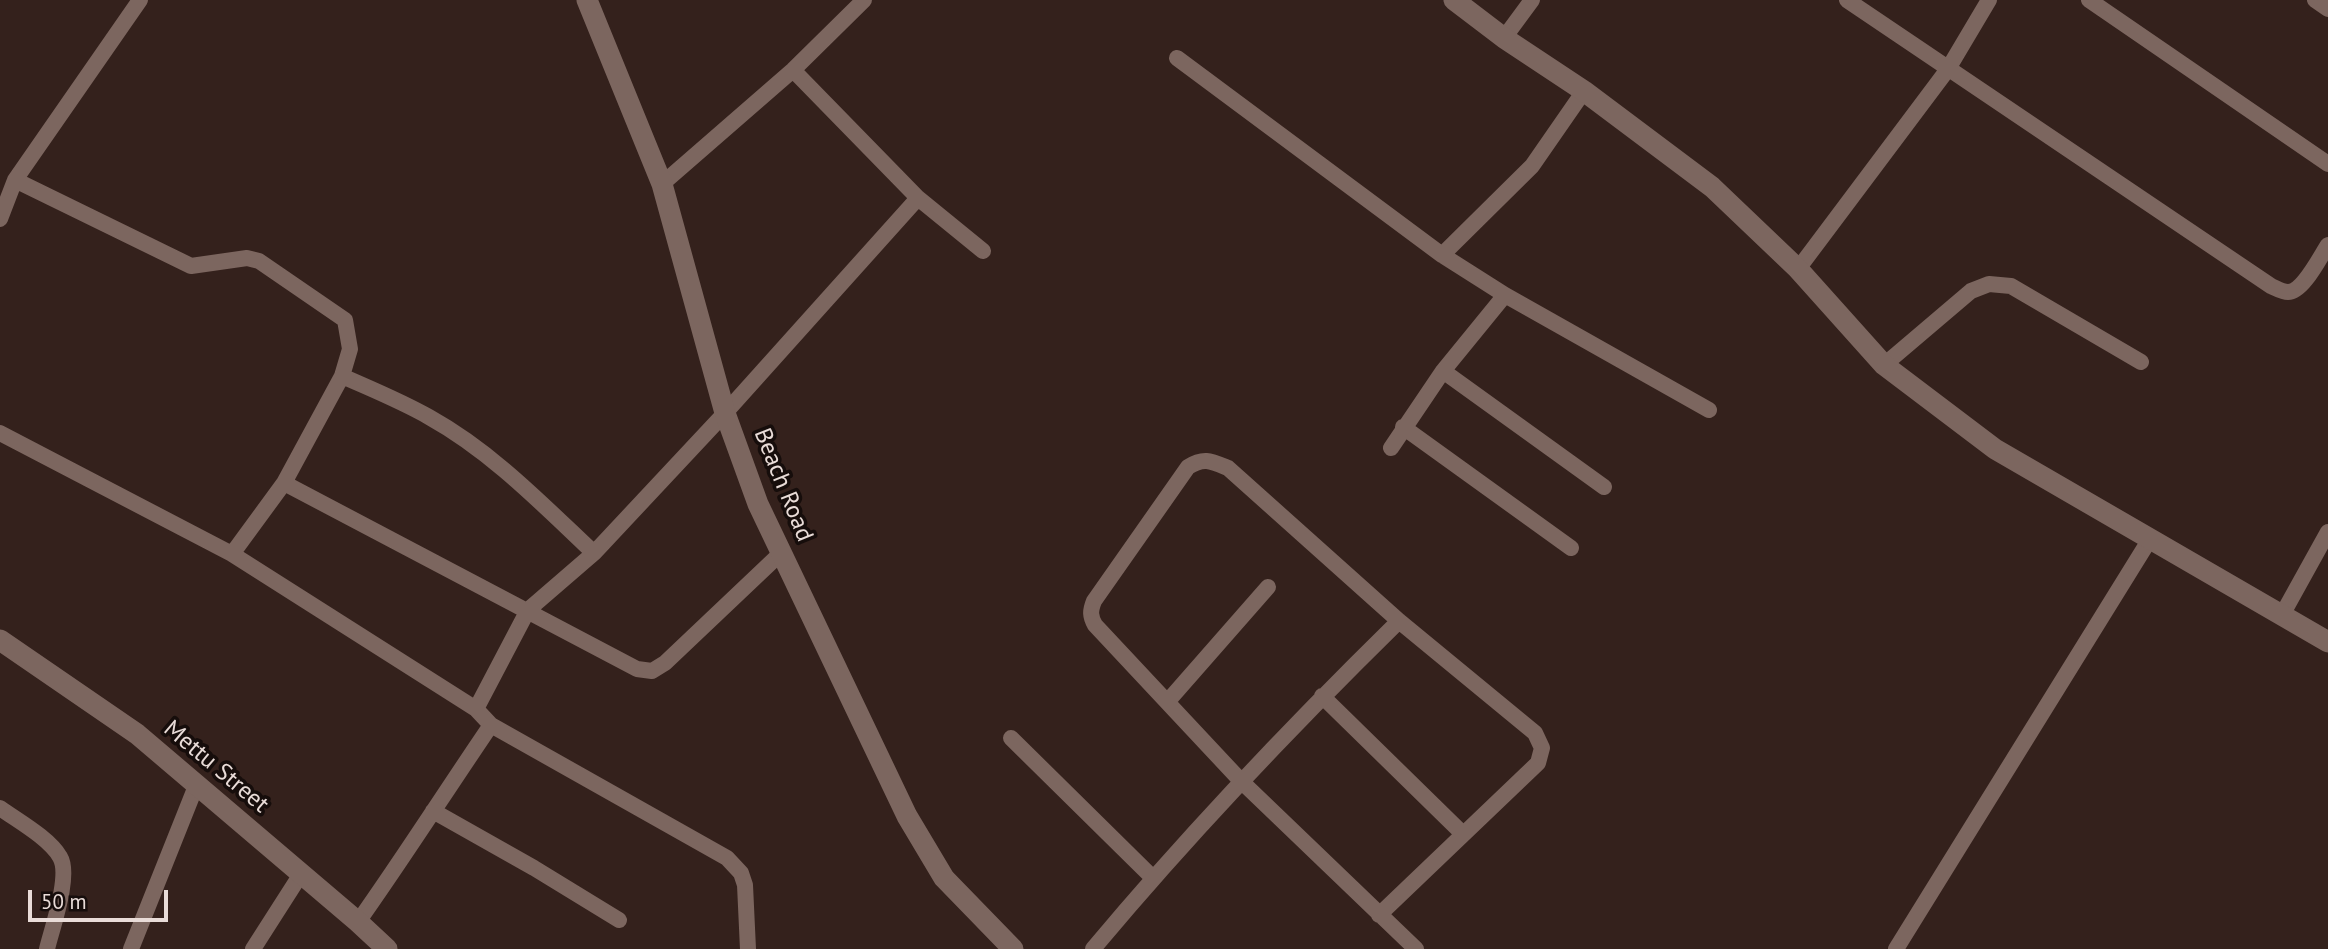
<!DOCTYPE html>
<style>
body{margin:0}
#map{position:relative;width:2328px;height:949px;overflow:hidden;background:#34211c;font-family:"PT Sans",sans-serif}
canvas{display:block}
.scale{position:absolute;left:28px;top:890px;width:140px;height:32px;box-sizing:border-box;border:4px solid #e9dcd8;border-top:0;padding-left:9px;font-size:21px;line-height:24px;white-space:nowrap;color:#e9dcd8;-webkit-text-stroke:5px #160d0b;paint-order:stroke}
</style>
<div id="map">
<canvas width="2328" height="949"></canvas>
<div class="scale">50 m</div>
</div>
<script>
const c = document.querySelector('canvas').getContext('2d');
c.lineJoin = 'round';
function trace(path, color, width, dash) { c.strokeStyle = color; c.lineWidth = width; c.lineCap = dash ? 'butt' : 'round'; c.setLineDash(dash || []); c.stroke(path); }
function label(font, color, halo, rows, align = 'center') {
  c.font = font + ' "PT Sans",sans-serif'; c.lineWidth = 7; c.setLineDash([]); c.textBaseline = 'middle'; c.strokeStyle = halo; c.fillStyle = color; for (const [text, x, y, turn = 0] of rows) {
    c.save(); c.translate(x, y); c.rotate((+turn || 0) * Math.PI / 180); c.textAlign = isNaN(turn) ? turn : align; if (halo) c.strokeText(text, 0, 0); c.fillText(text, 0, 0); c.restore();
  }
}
trace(new Path2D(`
 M1847,0L2271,286C2276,288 2282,292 2288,292C2303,292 2320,257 2328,245
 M2089,0L2328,164
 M2315,0L2328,9
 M1504,38L1532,0
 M1177,58L1442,255L1505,295L1709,410
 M793,70L918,198L983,251
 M15,180L191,266L247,258L259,261L345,320L350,349L342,376
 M662,184L793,70L864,0
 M0,219L15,180L140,0
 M1442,255L1532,166L1584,91
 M1798,269L1948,69L1989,0
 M1884,365L1971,291L1989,284L2011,286L2141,362
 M1443,371L1604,487
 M1403,427L1571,548
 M0,433L232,554L284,483L342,376C371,389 401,401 429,417C492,452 542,504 594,553
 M1391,448L1443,371L1505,295
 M284,483L637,669L652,671L665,663L781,553
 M232,554L476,709
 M2282,615L2328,532
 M1322,696L1463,834
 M1168,701L1268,587
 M491,725L727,858L741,873L745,885L748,949
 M1011,738L1153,878
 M0,808C18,821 49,838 60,857C71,875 52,928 47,949
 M433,811L534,868L619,920
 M1379,915L1538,763L1542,748L1535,733L1399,621L1228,468C1211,461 1204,457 1188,467L1094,601C1090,611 1090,616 1095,625L1241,781L1416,949
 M358,922C404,857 446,791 491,725L476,709L528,610L594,553L725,413L918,198
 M131,949L196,786
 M253,949L301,874
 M1093,949C1189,834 1292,726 1399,621
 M1896,949L2150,539`), '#7c665f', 16);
trace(new Path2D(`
 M1454,0L1504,38L1584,91L1712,187L1798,269L1884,365L1995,449L2328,642
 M0,640L137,734L358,922L387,949`), '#7c665f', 21);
trace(new Path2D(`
 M587,0L662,184L725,413L758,504L907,816L944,878L1013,949`), '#7c665f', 21);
label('24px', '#e9dcd8', '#160d0b', [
 ["Beach Road",783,485,68],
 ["Mettu Street",216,767,40]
]);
</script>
